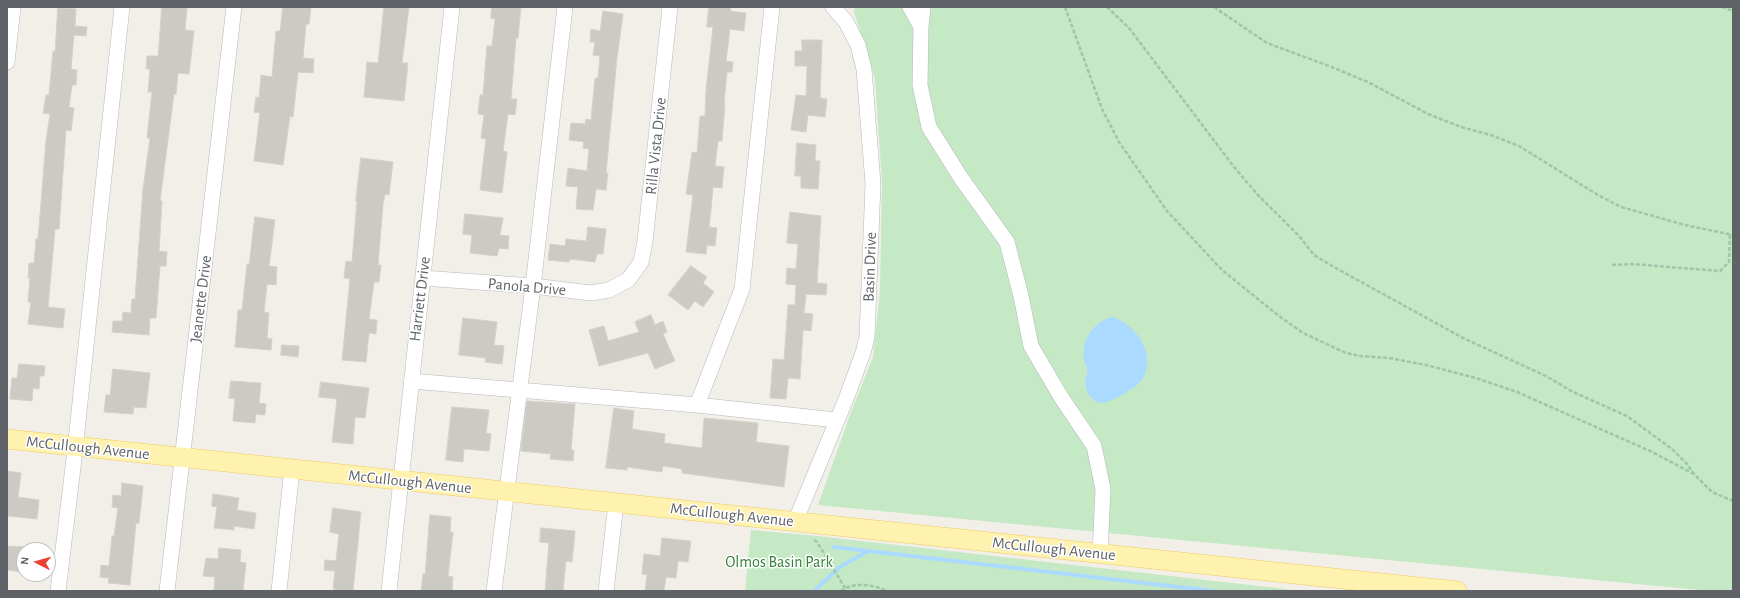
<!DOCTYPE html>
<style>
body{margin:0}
#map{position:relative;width:1740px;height:598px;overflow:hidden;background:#f1efe8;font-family:"Alegreya Sans",sans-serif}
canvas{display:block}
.frame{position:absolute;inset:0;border:8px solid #5f6368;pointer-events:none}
.north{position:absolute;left:16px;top:542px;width:40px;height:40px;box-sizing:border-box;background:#fff;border:1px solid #bfc1c3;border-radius:50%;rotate:276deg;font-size:11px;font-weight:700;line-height:16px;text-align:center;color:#5f6368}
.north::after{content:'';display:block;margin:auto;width:14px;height:18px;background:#ea4335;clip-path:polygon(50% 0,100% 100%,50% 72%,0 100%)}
</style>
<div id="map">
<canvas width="1740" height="598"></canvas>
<div class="frame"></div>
<div class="north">N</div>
</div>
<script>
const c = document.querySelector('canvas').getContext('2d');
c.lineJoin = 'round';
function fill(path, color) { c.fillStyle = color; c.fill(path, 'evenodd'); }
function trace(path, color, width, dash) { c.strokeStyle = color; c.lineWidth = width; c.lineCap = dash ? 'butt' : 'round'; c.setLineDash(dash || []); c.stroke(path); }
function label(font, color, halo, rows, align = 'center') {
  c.font = font + ' "Alegreya Sans",sans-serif'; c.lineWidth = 3; c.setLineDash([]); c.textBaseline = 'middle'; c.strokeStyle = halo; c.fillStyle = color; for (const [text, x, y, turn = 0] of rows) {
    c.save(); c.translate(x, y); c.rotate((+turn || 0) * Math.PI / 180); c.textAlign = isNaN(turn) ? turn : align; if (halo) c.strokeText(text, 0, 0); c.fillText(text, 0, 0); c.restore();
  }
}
fill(new Path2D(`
 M855,7H1733V591H1710L818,505L850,415L873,357L880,292L882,182L875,79L854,12Z
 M751,530L817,536L1303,591H745Z`), '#c5e8c5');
fill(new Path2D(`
 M1113,317C1135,324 1157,354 1143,378C1138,386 1130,390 1122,395C1114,399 1108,403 1099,403C1088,397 1084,390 1086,377C1087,374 1088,371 1087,368C1087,365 1084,363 1084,360C1080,341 1095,320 1113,317Z`), '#aadaff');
trace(new Path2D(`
 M834,547L1213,591
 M814,591L840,567L868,551`), '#aadaff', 4);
const building = new Path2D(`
 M162,7L187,8L185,30L194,31L189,74L178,73L176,94H174L160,201H162L159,251L167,252L166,266H160L156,318H150L149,335L112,332L113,321H122L123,312L131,313L132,299H135L143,189L150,138H147L152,92H148L150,69H146L147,56H158Z
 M283,7H311L309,24H306L303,58L314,59L313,73L298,72L293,117L290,116L283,165L254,161L260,113L254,112L256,97L259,98L261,75L272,77L276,31H280Z
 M384,7H409L402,63H408L404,101L364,97L367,62L378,63Z
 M492,7H521L518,38H516L511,99H517L515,115L508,114L503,151L507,152L502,193L480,190L486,139L481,138L484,115L478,114L480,95H483L487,46H492L495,19L491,18Z
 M709,7H731L730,11L746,13L744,31L730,29L726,61L733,62L732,72H727L724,103H725L722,141H718L715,166L724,167L722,188L713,187L711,210L709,227L717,228L715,246L707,245L706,254L686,252L693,195L686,194L692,152L697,153L700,116H705L706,90L713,27H707Z
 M58,8L76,9L75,26L87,27L86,36L74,35L71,69L77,70L76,85H72L69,107L74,108L71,131L66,130L59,229H55L48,307L65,309L63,328L28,324L31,302H28L30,278H28L29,263H34L36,239H38L46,141L50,114L43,113L46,95H49L53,51H55Z
 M603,11L623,14L617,58L606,173H608L606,190L596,189L593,210L576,209L578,187L566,186L568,168L587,171L589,149L583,148L584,142L569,140L571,123L585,124L586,119L591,120L595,78H598L600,56L593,55L595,42H590L591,29L600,31Z
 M802,40H822L820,98L827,99L825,117L808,115L806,132L791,130L796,95L806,96L807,66H795V51H802Z
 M797,143L816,145L815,161H820L818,189L801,188V176H795Z
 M361,158L393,162L389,195L385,194L383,204L378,265H381L379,282H374L369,319L377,320L376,334L369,333L366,362L342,360L350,279L344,278L346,261L352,262L357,201H356Z
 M790,212L821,216L817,283L827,284L826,295L806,294L804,313L813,314L811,331L803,330L800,379L788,378L786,399L770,398L773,359L784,360L788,305H795L796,285L786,284L787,268L796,269L798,244L787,243Z
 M465,214L503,218L500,235L509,236L508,249L499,248L497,256L470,253L472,235L463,234Z
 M255,217L275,220L269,266L277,267L276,285L267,284L264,312L269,313L267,338L272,339L271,350L235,347L238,310H242L247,264H249Z
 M588,227L606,229L603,254H597L595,262L570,259L569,262L548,260L550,244L565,246L566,239L586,241Z
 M691,266L707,277L703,283L714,292L703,307L695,301L688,310L668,295Z
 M651,315L655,325L663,321L667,332L663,334L675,361L655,369L648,353L599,366L589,330L604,326L608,341L639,332L635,322Z
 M463,318L497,322L494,345L504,346L502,364L485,362L486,358L459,355Z
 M282,345L299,346L298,357L281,355Z
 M19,364L45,366L44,376H40L39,389L33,388L32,401L10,399L12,378H17Z
 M113,369L150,373L146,408L134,407L133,414L104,412L106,395H110Z
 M231,381L261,383L259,403L266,404L265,415L256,414L255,423L233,421L235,399L229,398Z
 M321,382L369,388L365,418L355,417L353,444L332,442L337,399L319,397Z
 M527,401L575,404L571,450H574L573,461L550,459L551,454L521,451Z
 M452,407L489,410L486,433L491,434L489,451L464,449L463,462L446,460Z
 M614,408L634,411L632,429L665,434L664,443L702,448L704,418L758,423L756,442L789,446L784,487L682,473V469L663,466L662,472L627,467V470L606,468Z
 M7,471L21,473L18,497L39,500L37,519L7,516Z
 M122,483L143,486L139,523H136L130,585L108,583L109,578L100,577L101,565L109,566L112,536H114L118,508L112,507L113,495L121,496Z
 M213,494L239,498L237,510L256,513L254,529L234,526V530L214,528L217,507L212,506Z
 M333,508L361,512L353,591H335V589H333L335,571L324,570L325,560L336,561L339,534L330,532Z
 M430,515L451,517L450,532H453L448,576L453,577L452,591H421L423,574H425Z
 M541,528L575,531L572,562L566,561L563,591H545L549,543L540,542Z
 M662,538L691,541L688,562L678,561L676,578L666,577L664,591H645L647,575L642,574L644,554L660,556Z
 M7,546L25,547L23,572L7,570Z
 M219,548L241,550L240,562L246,563L243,591H214L215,577L203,576L206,558L218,559Z`);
fill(building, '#cccac5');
trace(building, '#d6d1c6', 1);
const minor = new Path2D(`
 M910,7L921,27
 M923,7L921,27L920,85L929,127L961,178L1007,242L1021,296L1031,346L1061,397L1094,446L1103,489L1100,554
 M7,62L13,7
 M423,278L533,286L591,293L609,290L628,280L641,262L645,241L670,7
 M411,381L697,405L836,420
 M697,405L742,289L772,7
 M795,522L846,399L863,353L867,337L873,184L864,69L858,45L846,22L833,7
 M58,591L74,459L122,7
 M167,591L234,7
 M279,591L292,469
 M389,591L452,7
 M494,591L533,286L565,7
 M606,591L616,503`);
const major = new Path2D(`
 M7,439L1457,591`);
trace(minor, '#b5b8bc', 16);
trace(major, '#f2c960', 20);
trace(new Path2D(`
 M1065,7L1102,109L1119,142L1167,211L1222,270L1279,316L1303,333L1346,353L1360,356L1389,358L1426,365L1476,378L1517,392L1650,451L1694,474
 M1107,7L1129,28L1234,167L1258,195L1299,236L1314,255L1334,267L1463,338L1546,376L1573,392L1627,416L1672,449L1687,464L1694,474L1712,492L1733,501
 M1214,7L1267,43L1329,66L1368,82L1428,114L1461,127L1491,135L1519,146L1598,195L1621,207L1685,225L1733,235
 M1722,7L1733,11
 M1612,265L1632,264L1720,271L1729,262L1730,234
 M814,540L817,542L845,588
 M841,591C854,581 874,585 887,591`), '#9cc7a9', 2.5, [4, 2]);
trace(minor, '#fff', 15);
trace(major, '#fff2af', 19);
label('16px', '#5f6368', '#fff', [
 ["Rilla Vista Drive",656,146,-84],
 ["Basin Drive",870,267,-88],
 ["Panola Drive",527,287,5],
 ["Jeanette Drive",201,299,-83],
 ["Harriett Drive",420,299,-83],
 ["McCullough Avenue",88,448,6],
 ["McCullough Avenue",410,482,6],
 ["McCullough Avenue",732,515,6],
 ["McCullough Avenue",1054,549,6]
]);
label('16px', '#348238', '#fff', [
 ["Olmos Basin Park",779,562]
]);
</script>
